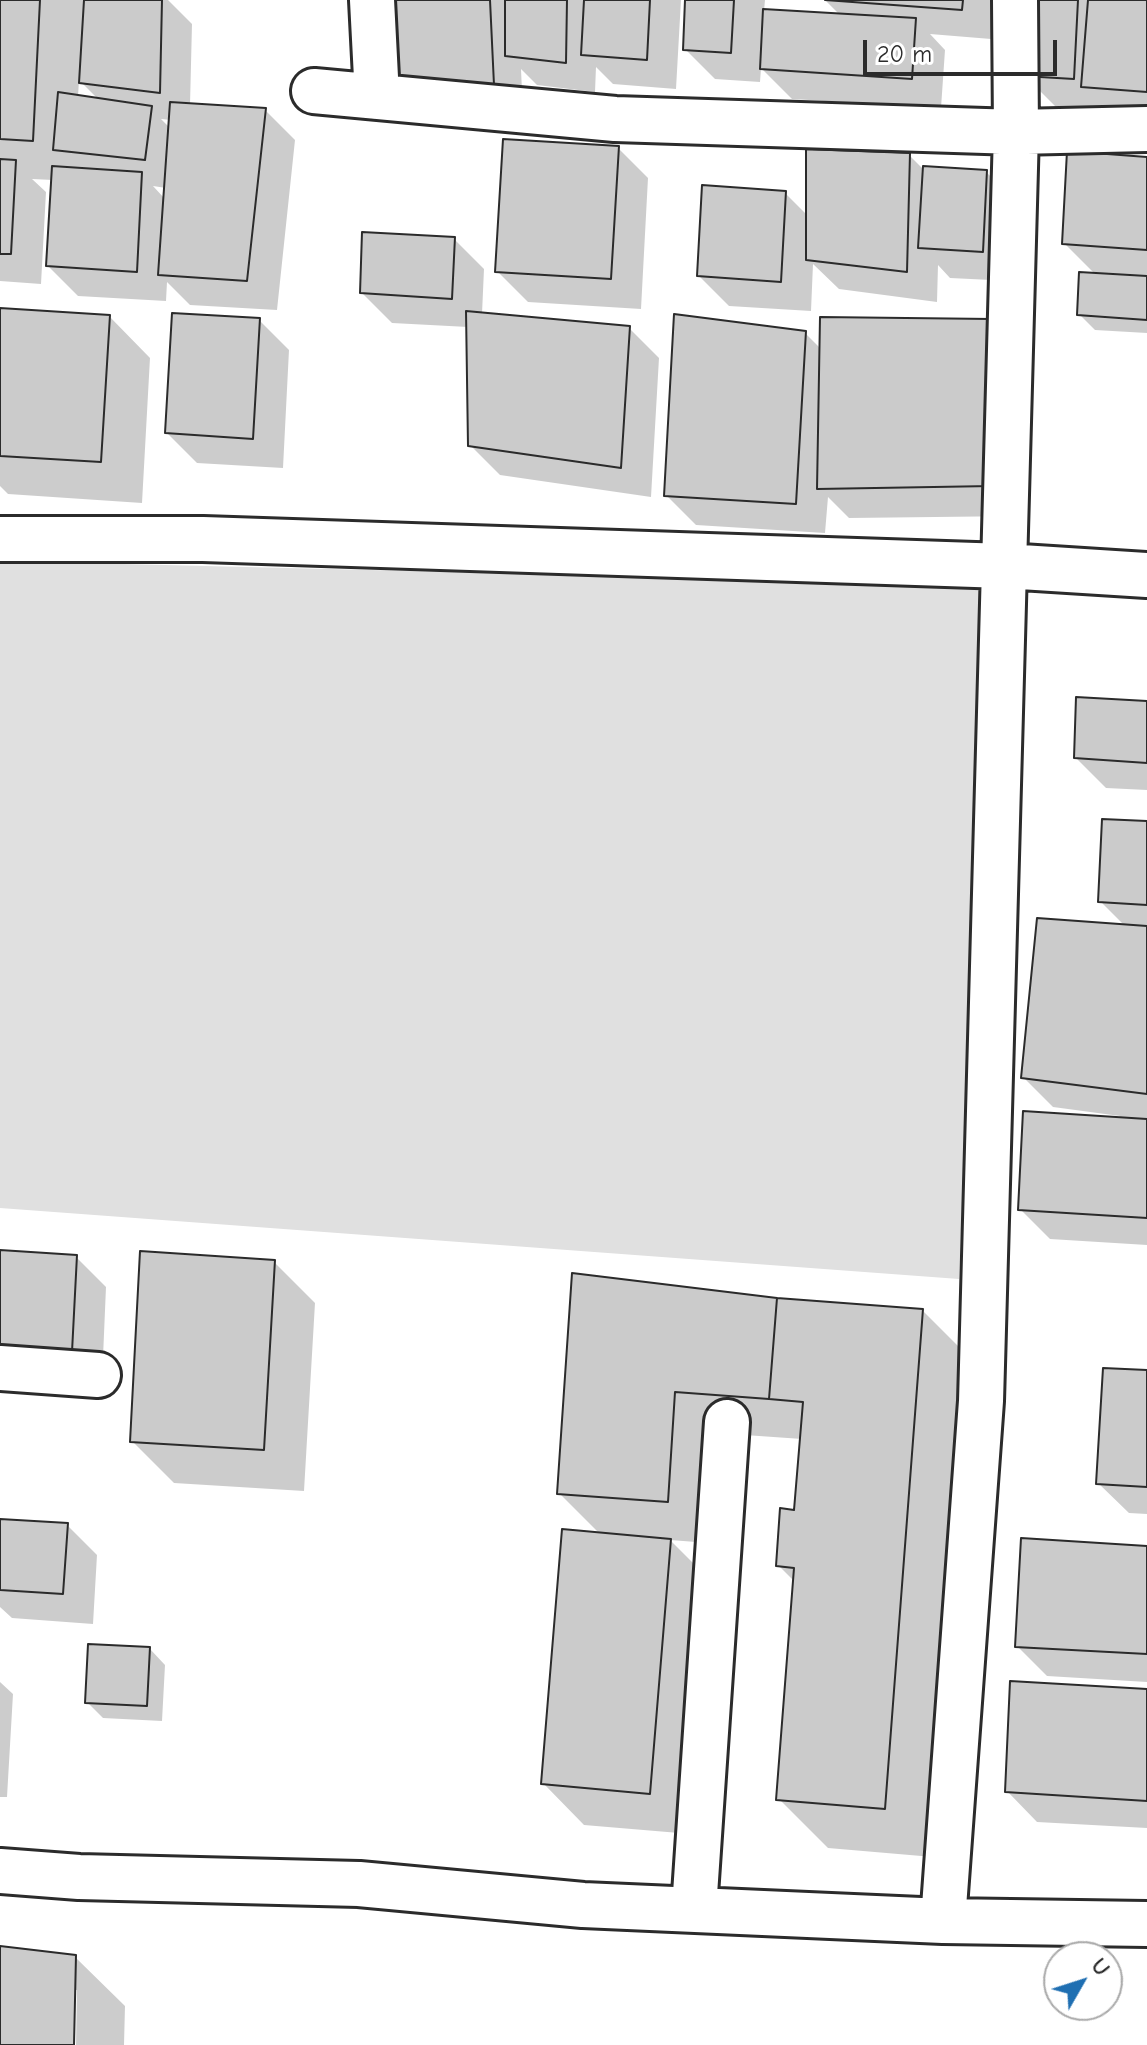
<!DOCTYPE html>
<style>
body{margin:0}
#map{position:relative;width:1147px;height:2045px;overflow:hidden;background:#fff;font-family:"Comic Neue",sans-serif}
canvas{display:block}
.north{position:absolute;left:1043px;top:1941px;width:80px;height:80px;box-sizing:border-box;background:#fff;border:2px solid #aaa;border-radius:50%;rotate:51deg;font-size:22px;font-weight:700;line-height:32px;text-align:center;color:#2b2b2b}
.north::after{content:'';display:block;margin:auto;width:28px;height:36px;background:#1f6fb2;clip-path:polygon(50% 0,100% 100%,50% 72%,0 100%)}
.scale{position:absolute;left:863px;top:40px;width:194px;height:36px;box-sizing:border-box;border:4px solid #2b2b2b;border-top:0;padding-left:10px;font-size:24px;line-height:28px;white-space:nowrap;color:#2b2b2b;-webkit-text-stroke:6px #fff;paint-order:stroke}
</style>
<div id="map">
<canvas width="1147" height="2045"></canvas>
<div class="north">U</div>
<div class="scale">20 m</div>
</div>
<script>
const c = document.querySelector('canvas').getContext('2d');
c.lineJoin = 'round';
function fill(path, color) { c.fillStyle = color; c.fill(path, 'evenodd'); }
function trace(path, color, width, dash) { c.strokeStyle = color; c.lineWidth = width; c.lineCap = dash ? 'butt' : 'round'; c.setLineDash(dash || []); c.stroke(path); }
fill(new Path2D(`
 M0,561L987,585L959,1279L0,1208Z`), '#e0e0e0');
fill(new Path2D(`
 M0,0H168L192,24L190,105L265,110L295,140L277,310L190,305L167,282L166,301L78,296L48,266L53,180L32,179L46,192L41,284L0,281ZM79,80L99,100L78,97ZM161,119L171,120L170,128ZM153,186L166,188L165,199Z
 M395,0H681L676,89L613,84L596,67L595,92L537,85L521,69L523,114L431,109Z
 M687,0H765L764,11L840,15L825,0H996L991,39L930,34L945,50L941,108L792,99L761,68L760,82L715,79L685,49Z
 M1028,0H1147V119L1105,108L1055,106L1025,76Z
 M618,148L648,178L641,309L528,302L497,271Z
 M909,155L925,171L986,172L1017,202L1012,281L950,278L938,265L937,302L839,289L813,264L811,311L729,306L699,276L785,193L808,216Z
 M1147,159V333L1095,330L1079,314L1096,275L1064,243Z
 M454,239L484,269L482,314L629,328L659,358L651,497L500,475L470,445L468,327L392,323L362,293Z
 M0,310L109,316L150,358L142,503L8,494L0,486Z
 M259,320L289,350L283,468L197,463L167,433Z
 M805,333L821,349L1022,516L849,518L828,497L825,533L696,525L666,495Z
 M1147,703V790L1106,788L1076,758Z
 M1147,823V1245L1050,1239L1020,1209L1120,1116L1053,1107L1023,1077L1125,926L1100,901Z
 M0,1252L76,1257L106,1287L102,1381L0,1374Z
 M274,1262L315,1303L304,1491L174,1483L132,1441Z
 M776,1300L923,1311L972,1360L933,1857L828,1848L779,1799L795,1582L778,1565L796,1512L802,1439L716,1433L709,1543L670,1540L712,1582L691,1834L584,1825L543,1783L600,1534L559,1493Z
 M1147,1372V1514L1129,1513L1098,1483Z
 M0,1521L67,1525L97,1555L93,1624L12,1618L0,1607Z
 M1147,1548V1682L1047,1676L1017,1646Z
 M150,1649L165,1665L162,1721L103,1718L87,1702Z
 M0,1682L13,1694L7,1797H0Z
 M1147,1691V1828L1037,1822L1007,1791Z
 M0,1948L75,1957L125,2006L124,2045H76L77,1990H73L72,2045H0Z`), '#0003');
const building = new Path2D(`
 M0,0H40L33,141L0,139Z
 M84,0H162L160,93L79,83Z
 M393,0H490L494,85L398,79Z
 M505,0H567L566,63L505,56Z
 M584,0H650L647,60L581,55Z
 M685,0H734L731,53L683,50Z
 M825,0H963L962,10Z
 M1026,0H1078L1074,79L1023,76Z
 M1088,0H1147V92L1081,87Z
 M763,9L916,18L912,79L760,69Z
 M58,92L152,106L145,160L53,150Z
 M170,102L266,108L247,281L158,275Z
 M503,139L619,146L611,279L495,272Z
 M806,149L910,153L907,272L806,260Z
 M1067,151L1147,157V250L1062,244Z
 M0,159L16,160L11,254H0Z
 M52,166L142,172L137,272L46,266Z
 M923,166L987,170L983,252L918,248Z
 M702,185L786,191L781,282L697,276Z
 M362,232L455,237L452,299L360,293Z
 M1079,272L1147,276V320L1077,315Z
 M0,308L110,315L101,462L0,456Z
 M466,311L630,326L621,468L468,446Z
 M172,313L260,318L253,439L165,433Z
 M674,314L806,331L796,504L664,496Z
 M820,317L992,319V486L817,489Z
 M1076,697L1147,701V763L1074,758Z
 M1102,819L1147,821V905L1098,902Z
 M1037,918L1147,926V1094L1021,1078Z
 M1023,1111L1147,1119V1218L1018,1210Z
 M0,1250L77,1255L72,1352L0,1347Z
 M140,1251L275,1260L264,1450L130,1442Z
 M572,1273L777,1298L769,1399L675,1392L668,1502L557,1494Z
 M777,1298L923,1309L885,1809L776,1800L794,1568L776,1566L780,1508L794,1510L803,1402L769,1399Z
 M1103,1368L1147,1370V1487L1096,1484Z
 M0,1519L68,1523L63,1594L0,1590Z
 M562,1529L671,1539L650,1794L541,1784Z
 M1021,1538L1147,1546V1654L1015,1647Z
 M88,1644L150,1647L147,1706L85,1703Z
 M1010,1681L1147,1689V1801L1005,1792Z
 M0,1946L76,1955L74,2045H0Z`);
fill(building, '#cbcbcb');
trace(building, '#2b2b2b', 2);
const minor = new Path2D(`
 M372,0L377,97
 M314,91L615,119L1016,132L1147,129
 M0,539H203L1005,566L1147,575
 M0,1368L98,1375
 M0,1871L79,1877L359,1884L583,1905L943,1921L1147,1924
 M694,1909L727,1422
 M943,1921L981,1401L1016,132L1015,0`);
trace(minor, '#2b2b2b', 50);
trace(minor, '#fff', 44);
</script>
